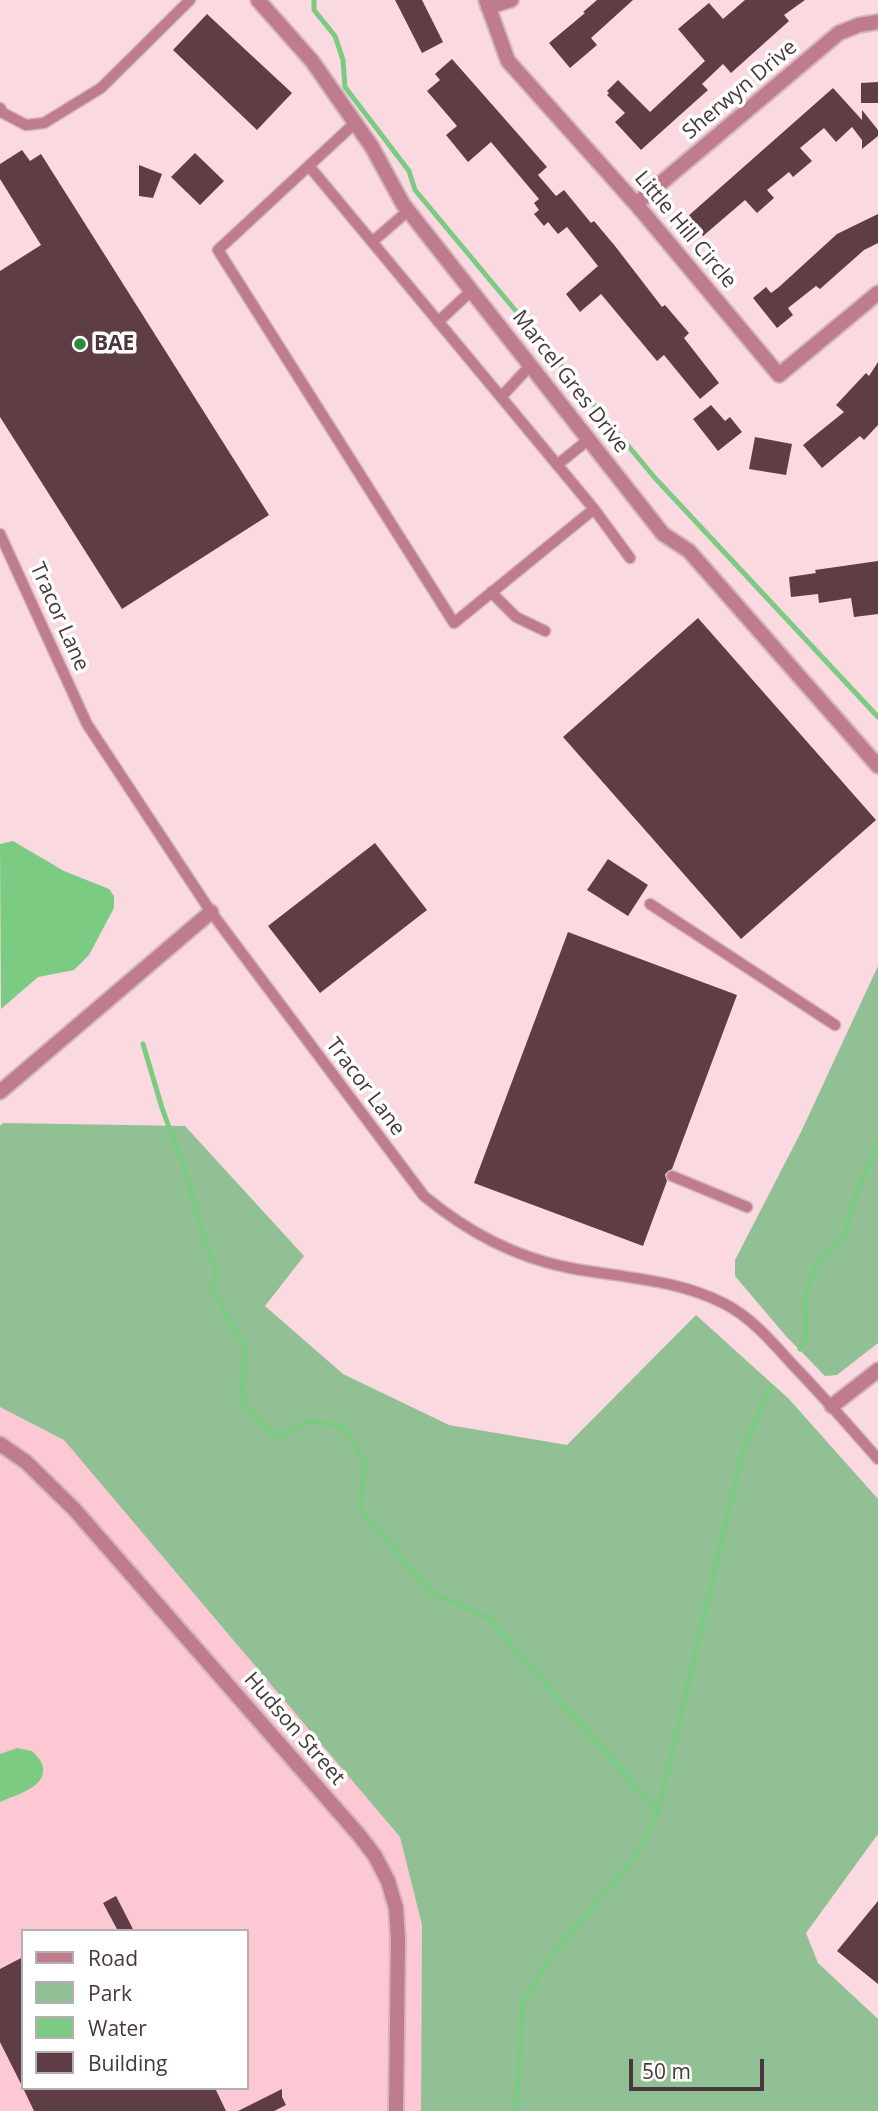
<!DOCTYPE html>
<style>
body{margin:0}
#map{position:relative;width:878px;height:2111px;overflow:hidden;background:#fbd9e0;font-family:"Open Sans",sans-serif}
canvas{display:block}
.legend{position:absolute;left:21px;top:1929px;width:228px;height:161px;box-sizing:border-box;background:#fff;border:2px solid #b6afb1;margin:0;padding:9px 12px;list-style:none;font-size:21px;color:#48373b}
.legend li{display:flex;align-items:center;gap:14px;height:35px}
.legend b{width:35px;border:2px solid #b6afb1}
.scale{position:absolute;left:629px;top:2059px;width:135px;height:32px;box-sizing:border-box;border:4px solid #48373b;border-top:0;padding-left:9px;font-size:21px;line-height:24px;white-space:nowrap;color:#48373b;-webkit-text-stroke:5px #fff;paint-order:stroke}
</style>
<div id="map">
<canvas width="878" height="2111"></canvas>
<ul class="legend">
<li><b style="height:9px;background:#be7c8c"></b>Road</li>
<li><b style="height:19px;background:#90c093"></b>Park</li>
<li><b style="height:19px;background:#7ccb83"></b>Water</li>
<li><b style="height:19px;background:#5f3d45"></b>Building</li>
</ul>
<div class="scale">50 m</div>
</div>
<script>
const c = document.querySelector('canvas').getContext('2d');
c.lineJoin = 'round';
function fill(path, color) { c.fillStyle = color; c.fill(path, 'evenodd'); }
function trace(path, color, width, dash) { c.strokeStyle = color; c.lineWidth = width; c.lineCap = dash ? 'butt' : 'round'; c.setLineDash(dash || []); c.stroke(path); }
function label(font, color, halo, rows, align = 'center') {
  c.font = font + ' "Open Sans",sans-serif'; c.lineWidth = 7; c.setLineDash([]); c.textBaseline = 'middle'; c.strokeStyle = halo; c.fillStyle = color; for (const [text, x, y, turn = 0] of rows) {
    c.save(); c.translate(x, y); c.rotate((+turn || 0) * Math.PI / 180); c.textAlign = isNaN(turn) ? turn : align; if (halo) c.strokeText(text, 0, 0); c.fillText(text, 0, 0); c.restore();
  }
}
fill(new Path2D(`
 M0,1407L64,1439L400,1837L422,1925L421,2111H0ZM23,1931H247V2088H23Z`), '#fbc8d4');
fill(new Path2D(`
 M878,966V1343L837,1375L825,1376L785,1335L735,1276V1260L801,1132Z
 M3,1123L185,1126L304,1256L265,1306L343,1374L449,1425L567,1445L696,1315L789,1399L878,1499V1834L806,1933L818,1963L878,2019V2111H421L422,1925L400,1837L64,1440L0,1407V1126Z`), '#90c093');
fill(new Path2D(`
 M13,841L64,871L109,889L114,896V908L89,955L74,970L38,977L1,1009L0,844Z
 M17,1748L32,1751C35,1754 41,1760 42,1764C50,1787 15,1795 0,1802V1754Z`), '#7ccb83');
trace(new Path2D(`
 M314,0V10L335,36L343,60L345,87L409,171L415,190L655,478L878,717
 M143,1044L162,1108L185,1170L206,1246L216,1269L212,1290L245,1346L242,1391L244,1404L274,1436H281L310,1421L343,1426L365,1463L360,1509L431,1592L488,1618L658,1812
 M800,1349L806,1341L805,1296L816,1265L844,1236L857,1192L878,1143
 M516,2111L523,2002L550,1957L636,1856L658,1812L742,1454L766,1395L771,1387`), '#7ccb83', 5);
fill(new Path2D(`
 M395,0H422L443,42L422,53Z
 M597,0H633L591,38L597,45L570,68L549,43L585,13L583,12Z
 M745,0H805L784,15L789,21L731,73L723,64L702,84L708,90L641,150L615,122L625,113L607,95L609,93L607,91L618,80L650,112L705,61L678,29L709,3L723,19Z
 M207,14L292,93L257,130L173,50Z
 M452,59L547,167L538,175L556,196L564,190L591,223L594,221L615,246L662,307L665,305L689,333L684,338L719,383L700,399L664,355L657,361L601,294L580,312L566,294L598,266L567,227L558,234L548,222L544,226L534,214L539,210L534,203L539,199L491,142L468,162L446,135L457,126L427,91L440,80L435,74Z
 M878,82V103H861V83Z
 M833,88L862,120V110L878,130V136L862,149V140L852,127L836,142L824,128L800,148L812,161L793,177L789,172L767,190L774,198L757,213L745,200L703,236L687,217Z
 M22,150L30,161L41,154L269,515L122,609L0,417V271L41,245L0,179V164Z
 M195,153L224,181L200,205L171,177Z
 M139,165L162,174L153,198L139,196Z
 M878,214V243L864,250L820,289L816,286L788,308L793,315L777,328L753,298L766,287L771,293L779,287L837,234Z
 M878,362V425L864,440L860,436L822,468L803,445L844,412L836,405L866,373L869,376Z
 M711,405L725,421L730,417L742,432L718,451L693,419Z
 M755,437L792,444L786,475L749,469Z
 M878,561V614L854,617L851,598L819,603L818,594L791,597L789,577L816,573L815,570Z
 M698,618L876,820L741,939L563,737Z
 M375,843L427,910L320,993L268,926Z
 M608,859L648,885L628,916L587,890Z
 M568,932L737,995L672,1169L665,1174L667,1181L643,1246L474,1183Z
 M116,1896L134,1931H118L103,1903Z
 M878,1901V1984L837,1951Z
 M23,1957V2088L0,2042V1969Z
 M23,2088H215L226,2111H34Z
 M282,2089V2097L286,2105L274,2111H238Z`), '#5f3d45');
const lane = new Path2D(`
 M0,108L3,113L26,125L44,123L101,88L190,0
 M355,123L218,250L454,623L594,509
 M309,166L594,509L630,558
 M372,242L408,211
 M438,322L471,291
 M501,397L530,366
 M557,465L588,440
 M0,534L87,724L211,912L424,1196C468,1232 514,1257 570,1268C624,1278 676,1279 725,1304C752,1318 772,1342 792,1364C822,1395 850,1427 878,1459
 M491,592L516,617L545,631
 M650,904L835,1025
 M672,1176L747,1207`);
const street = new Path2D(`
 M258,0L312,61L372,147L403,204L663,534L689,551L878,766
 M486,0L508,61L636,204L779,375L878,293
 M488,7L511,0
 M636,204L839,33L859,25L878,22
 M0,1092L211,912
 M832,1406L878,1370
 M0,1444L26,1462L74,1509L359,1835L375,1856L388,1881L396,1908L398,1939L396,2111`);
trace(lane, '#d4b5bc', 13);
trace(street, '#d4b5bc', 18);
trace(lane, '#be7c8c', 10);
trace(street, '#be7c8c', 14);
for (const [x, y, r, color] of [
 [80,344,7,"#2c8a3c"]
]) { const dot = new Path2D(); dot.arc(x, y, r, 0, 2 * Math.PI); c.fillStyle = color; c.fill(dot); trace(dot, '#fff', 2.5); }
label('21px', '#48373b', '#fff', [
 ["Sherwyn Drive",740,90,-40],
 ["Little Hill Circle",685,230,50],
 ["Marcel Gres Drive",570,382,52],
 ["Tracor Lane",59,617,66],
 ["Tracor Lane",365,1087,53],
 ["Hudson Street",294,1729,49]
]);
label('bold 21px', '#48373b', '#fff', [
 ["BAE",94,344]
], 'left');
</script>
